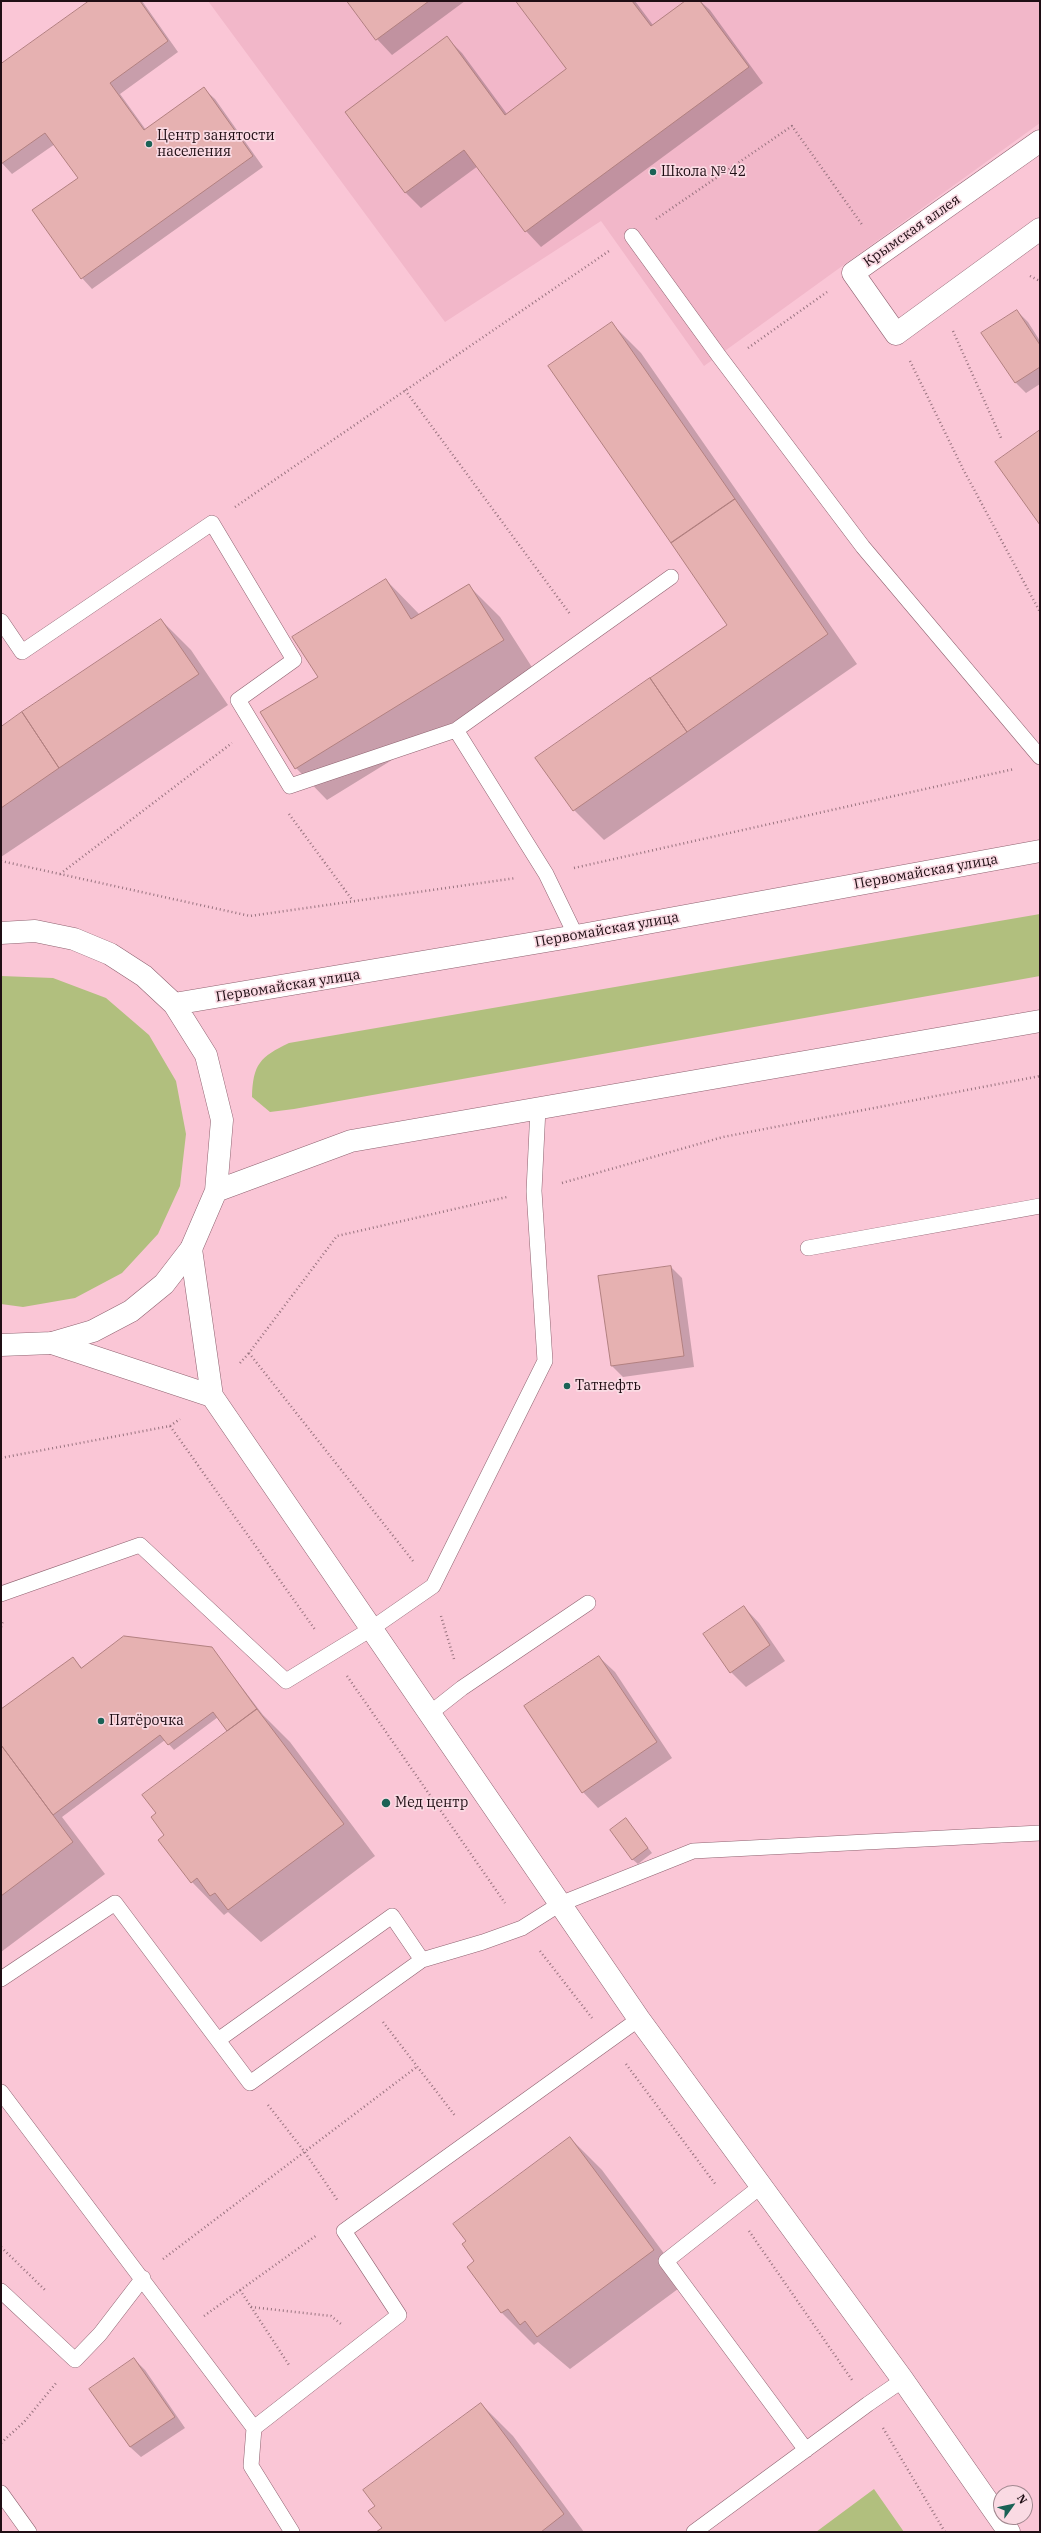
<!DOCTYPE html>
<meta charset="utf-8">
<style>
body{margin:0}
#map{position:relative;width:1041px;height:2533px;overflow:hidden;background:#fac6d6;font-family:"IBM Plex Serif",serif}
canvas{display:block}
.frame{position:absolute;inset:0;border:2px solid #1f0e14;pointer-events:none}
.north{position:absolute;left:993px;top:2485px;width:40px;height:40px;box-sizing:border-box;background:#fadae3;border:1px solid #a28890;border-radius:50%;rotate:57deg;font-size:11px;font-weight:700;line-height:16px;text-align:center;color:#1f0e14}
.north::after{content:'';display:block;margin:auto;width:14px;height:18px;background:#1b6256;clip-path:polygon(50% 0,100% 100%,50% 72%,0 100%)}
</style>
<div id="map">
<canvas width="1041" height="2533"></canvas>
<div class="frame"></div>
<div class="north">N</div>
</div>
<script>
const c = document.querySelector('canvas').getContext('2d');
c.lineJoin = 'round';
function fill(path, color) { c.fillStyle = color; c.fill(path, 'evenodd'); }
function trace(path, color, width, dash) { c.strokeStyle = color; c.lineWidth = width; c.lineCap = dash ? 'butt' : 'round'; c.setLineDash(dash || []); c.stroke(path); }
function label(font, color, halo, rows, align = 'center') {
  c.font = font + ' "IBM Plex Serif",serif'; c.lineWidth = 3.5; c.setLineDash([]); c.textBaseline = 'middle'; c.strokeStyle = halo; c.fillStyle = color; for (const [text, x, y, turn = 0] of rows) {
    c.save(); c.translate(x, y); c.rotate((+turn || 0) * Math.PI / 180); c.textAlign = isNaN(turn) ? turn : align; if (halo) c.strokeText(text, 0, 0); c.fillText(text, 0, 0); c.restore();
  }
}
fill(new Path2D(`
 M208,1H1040V123L704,366L601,221L445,322Z`), '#f2b7c9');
fill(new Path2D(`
 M1040,914V976L294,1109L270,1112L252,1097C253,1064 260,1057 289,1043Z
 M1,976L53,978L106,998L149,1035L176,1081L186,1134L180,1186L158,1234L122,1273L75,1298L23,1307L1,1304Z
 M874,2489L904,2532H816Z`), '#b1bf7e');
fill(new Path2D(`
 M91,1H142L178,52L120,94L146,130L204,89L215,99L263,167L92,289L82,278L79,178L55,144L12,174L1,162V65Z
 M349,1H465L392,55L377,39Z
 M517,1H635L653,25L686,1H700L710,10L763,83L541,247L526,231L478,166L421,208L406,193L346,112L447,38L462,53L507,114L568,70Z
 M1017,311L1028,322L1040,341V384L1026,393L1016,383L983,333Z
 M611,323L641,353L857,664L604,840L574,810L729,625Z
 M386,580L420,615L468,585L500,617L535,672L327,800L296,768L319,677Z
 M161,620L191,650L228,705L1,857V728Z
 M671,1267L682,1278L694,1367L623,1377L612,1366L599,1277Z
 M744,1607L759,1623L785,1661L746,1687L731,1672Z
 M211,1647L263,1715L290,1742L375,1856L261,1942L228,1912L224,1915L192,1882L160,1840L166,1835L157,1813L229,1731L218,1717L174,1750L165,1740L62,1817L105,1874L1,1952V1711L73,1658L82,1668Z
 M599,1657L615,1672L672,1758L598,1808L583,1792Z
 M626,1819L652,1853L638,1864L632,1859Z
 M570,2138L602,2170L686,2283L570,2369L538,2342L534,2345L502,2313L469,2267L476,2261Z
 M134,2359L145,2370L185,2428L141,2457L130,2447L91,2389Z
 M481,2404L513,2436L584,2532H378L383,2528L376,2506Z`), '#0003');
const building = new Path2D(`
 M89,1H140L168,41L110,83L144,130L204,87L253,156L81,279L32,210L78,178L45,133L1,164V64Z
 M347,1H429L376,40Z
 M516,1H632L651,26L685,1H700L749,67L525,232L464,150L405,193L345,112L447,36L505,115L566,69Z
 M1017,310L1040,345V367L1015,383L981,333Z
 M612,322L735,499L671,543L548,366Z
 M1040,430V525L995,462Z
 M735,499L828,634L687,732L650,678L727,625L671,543Z
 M386,579L411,619L469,584L504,640L295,769L260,712L318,677L292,637Z
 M161,619L199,674L59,768L22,712Z
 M650,678L687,732L573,811L535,758Z
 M22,712L59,768L1,808V727Z
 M671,1266L684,1356L611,1366L598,1276Z
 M744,1606L770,1645L730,1673L703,1634Z
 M124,1636L212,1647L257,1709L227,1731L213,1712L168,1745L160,1735L53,1815L1,1745V1709L73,1657L81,1668Z
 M599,1656L657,1742L582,1793L524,1706Z
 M257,1709L344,1824L228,1910L215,1893L210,1896L197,1878L191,1883L158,1840L164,1835L151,1817L156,1813L142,1795Z
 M1,1745L73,1842L1,1896Z
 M626,1818L648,1848L632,1860L610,1830Z
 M570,2137L654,2250L537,2337L525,2321L520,2325L508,2309L501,2313L467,2267L474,2261L462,2244L466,2241L453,2224Z
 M134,2358L175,2417L130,2447L89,2389Z
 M481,2403L564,2514L541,2532H376L382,2528L368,2511L375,2506L363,2490Z`);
fill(building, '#e6b1b1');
trace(building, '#b28080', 1);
const service = new Path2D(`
 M632,236L719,356L863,547L1040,757
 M1,621L22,652L212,523L294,660L238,700L290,786L456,730
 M576,936L546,874L456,730L671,577
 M808,1248L1040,1206
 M1,1594L140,1545L286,1681L371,1629L433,1586L545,1361L534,1191L538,1108
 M429,1714L462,1688L588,1603
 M1,1979L115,1903L250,2083L422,1960L483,1942L522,1928L560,1904L693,1851L1040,1833
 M218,2040L392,1916L422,1960
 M1,2092L254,2428L251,2466L292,2532
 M760,2187L666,2261L806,2450
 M1,2291L75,2360L100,2334L143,2278
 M254,2428L399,2315L344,2231L639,2019
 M1,2493L29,2532
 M694,2532L868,2404L903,2380`);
const pedestrian = new Path2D(`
 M1040,141L853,273L896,334L1040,229`);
const minor = new Path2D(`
 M191,1249L212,1396L639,2019L903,2380L1009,2532
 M52,1343L212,1396`);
const secondary = new Path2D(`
 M1,933L35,931L74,939L110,954L144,976L174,1004L206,1055L222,1120L216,1191L191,1249L164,1284L131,1311L93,1331L52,1343L1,1345
 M174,1004L576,936L1040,851
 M216,1191L351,1141L1040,1021`);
trace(service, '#8f6270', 16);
trace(pedestrian, '#8f6270', 23);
trace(minor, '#8f6270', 23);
trace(secondary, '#8f6270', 23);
trace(new Path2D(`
 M656,219L792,126L863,226
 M1030,276L1040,281
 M953,331L1002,440
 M748,348L827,292
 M910,361L963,469L1040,612
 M405,390L570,614
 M235,507L609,251
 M289,814L353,901
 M1,861L250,916L516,878
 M574,868L1014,769
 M60,874L232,743
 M562,1183L723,1137L1040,1076
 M240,1363L249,1353
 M170,1426L316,1631
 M1,1458L170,1426L180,1419
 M413,1561L249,1353L337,1236L507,1197
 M441,1616L454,1659
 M1,1627L3,1621
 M347,1676L505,1903
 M540,1951L592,2018
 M383,2022L456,2117
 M626,2064L716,2185
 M268,2105L304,2151L338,2201
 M749,2231L852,2380
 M1,2247L45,2290
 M163,2259L418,2066
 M240,2290L289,2365
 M251,2307L331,2316L341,2324
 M204,2316L317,2235
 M883,2428L945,2532
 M1,2443L24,2422L57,2382`), '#98737f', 2.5, [1, 3]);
trace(service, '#fff', 15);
trace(pedestrian, '#fff', 22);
trace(minor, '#fff', 22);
trace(secondary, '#fff', 22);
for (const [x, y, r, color] of [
 [149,144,4,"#1b6256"],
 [653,172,4,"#1b6256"],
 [567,1386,4,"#1b6256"],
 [101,1721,4,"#1b6256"],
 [386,1803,5,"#1b6256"]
]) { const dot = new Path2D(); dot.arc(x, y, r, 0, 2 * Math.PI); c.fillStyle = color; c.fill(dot); trace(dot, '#fadae3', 1.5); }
label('14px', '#1f0e14', '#fadae3', [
 ["Центр занятости",157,136],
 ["населения",157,152],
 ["Школа № 42",661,172],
 ["Татнефть",575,1386],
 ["Пятёрочка",109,1721],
 ["Мед центр",395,1803]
], 'left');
label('14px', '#1f0e14', '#fadae3', [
 ["Крымская аллея",912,231,-35],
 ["Первомайская улица",926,872,-10],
 ["Первомайская улица",607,930,-10],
 ["Первомайская улица",288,986,-9]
]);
</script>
